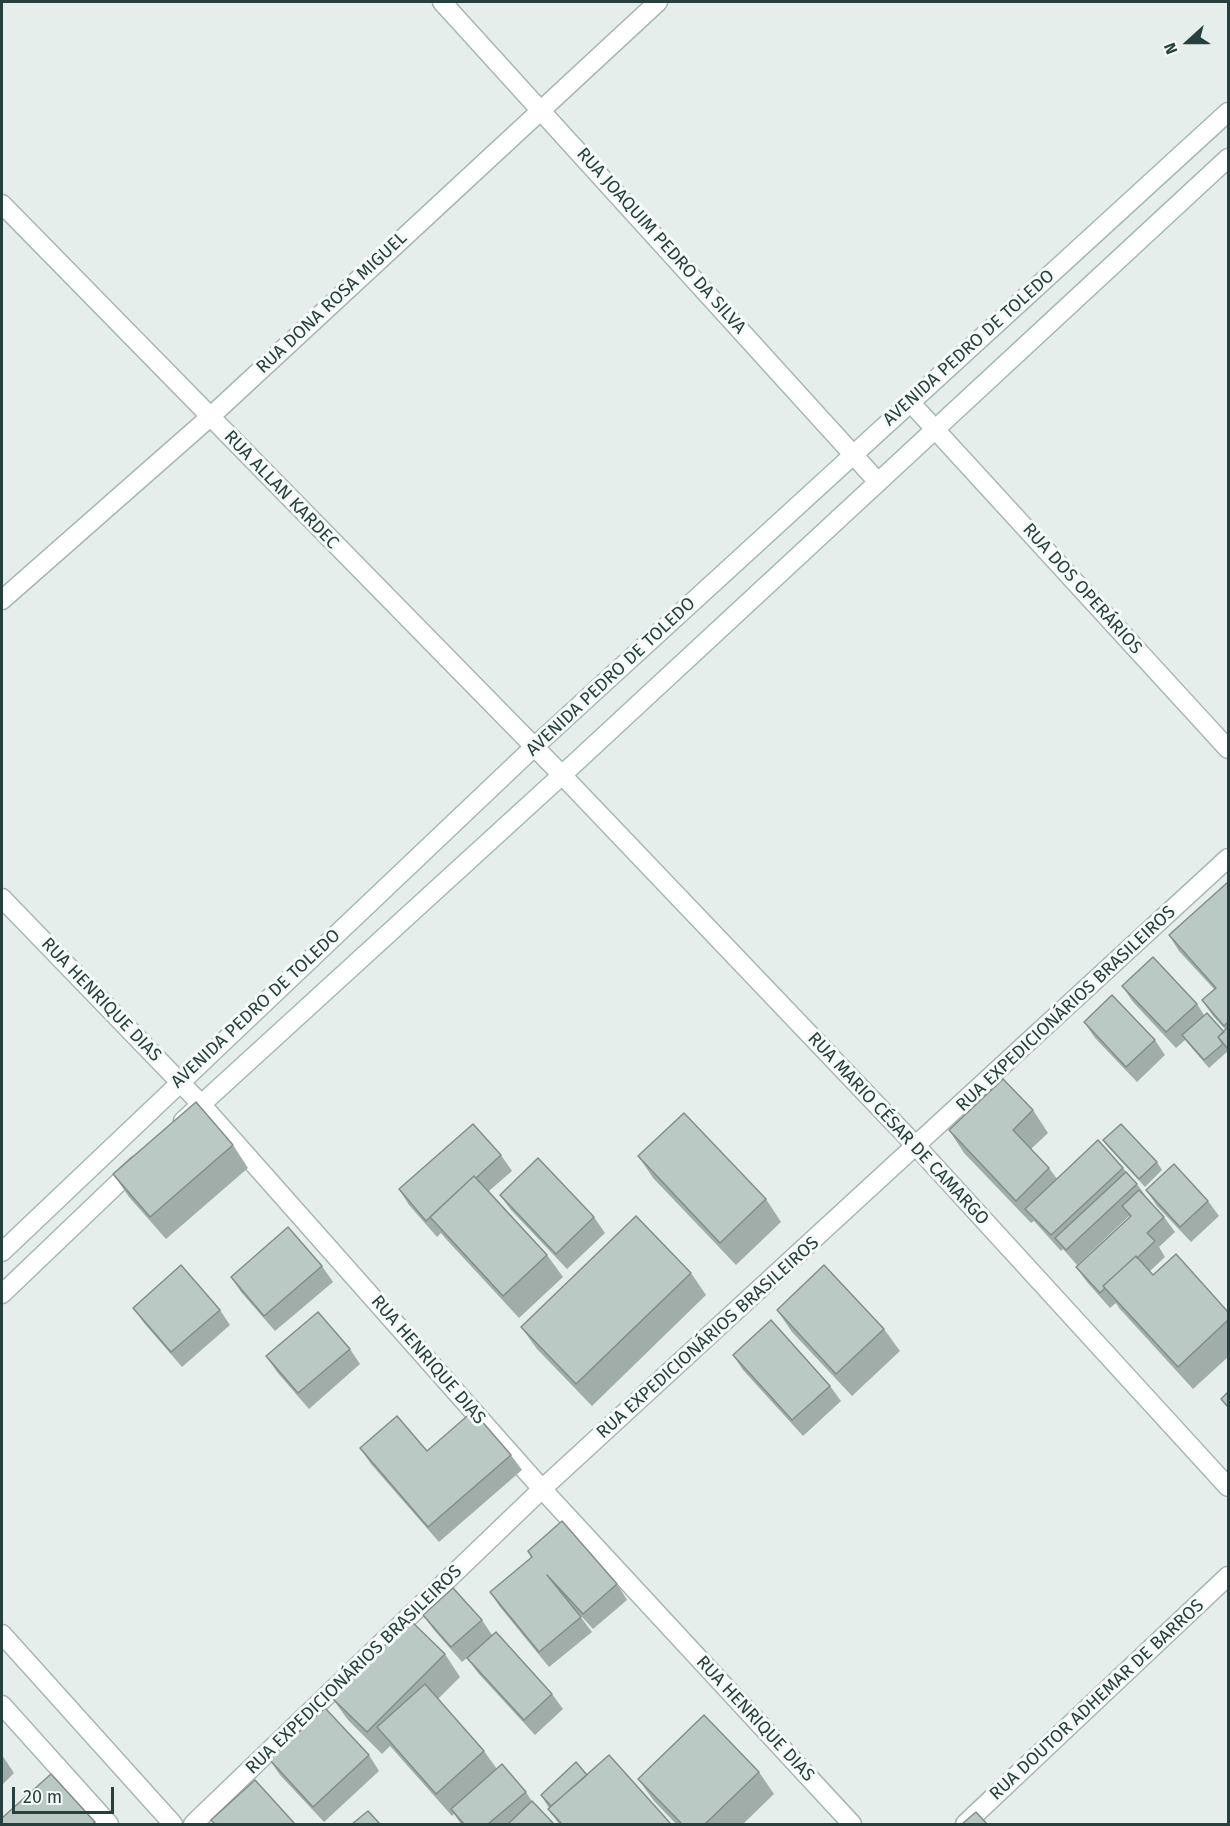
<!DOCTYPE html>
<meta charset="utf-8">
<style>
body{margin:0}
#map{position:relative;width:1230px;height:1826px;overflow:hidden;background:#e6eeec;font-family:"Fira Sans",sans-serif}
canvas{display:block}
.frame{position:absolute;inset:0;border:3px solid #25403d;pointer-events:none}
.north{position:absolute;left:1158px;top:12px;width:60px;height:60px;-webkit-text-stroke:4px #f6faf9;paint-order:stroke;rotate:249deg;font-size:16px;font-weight:700;line-height:24px;text-align:center;color:#25403d}
.north::after{content:'';display:block;margin:auto;width:21px;height:27px;background:#25403d;clip-path:polygon(50% 0,100% 100%,50% 72%,0 100%)}
.scale{position:absolute;left:12px;top:1787px;width:102px;height:27px;box-sizing:border-box;border:3px solid #25403d;border-top:0;padding-left:8px;font-size:18px;line-height:21px;white-space:nowrap;color:#25403d;-webkit-text-stroke:4px #f6faf9;paint-order:stroke}
</style>
<div id="map">
<canvas width="1230" height="1826"></canvas>
<div class="frame"></div>
<div class="north">N</div>
<div class="scale">20 m</div>
</div>
<script>
const c = document.querySelector('canvas').getContext('2d');
c.lineJoin = 'round';
function trace(path, color, width, dash) { c.strokeStyle = color; c.lineWidth = width; c.lineCap = dash ? 'butt' : 'round'; c.setLineDash(dash || []); c.stroke(path); }
function fill(path, color) { c.fillStyle = color; c.fill(path, 'evenodd'); }
function label(font, color, halo, rows, align = 'center') {
  c.font = font + ' "Fira Sans",sans-serif'; c.lineWidth = 6; c.setLineDash([]); c.textBaseline = 'middle'; c.strokeStyle = halo; c.fillStyle = color; for (const [text, x, y, turn = 0] of rows) {
    c.save(); c.translate(x, y); c.rotate((+turn || 0) * Math.PI / 180); c.textAlign = isNaN(turn) ? turn : align; if (halo) c.strokeText(text, 0, 0); c.fillText(text, 0, 0); c.restore();
  }
}
const minor = new Path2D(`
 M442,2L878,482
 M2,204L562,775L917,1147L1228,1487
 M910,402L1228,749
 M2,600L210,417L658,2
 M2,898L201,1104L542,1489L852,1824
 M193,1824L542,1489L1228,858
 M965,1824L1228,1576`);
const tertiary = new Path2D(`
 M2,1634L173,1824
 M2,1705L109,1824`);
const secondary = new Path2D(`
 M183,1121L562,775L1228,158
 M2,1252L534,747L1228,112
 M2,1294L137,1165`);
trace(minor, '#a8b6b4', 21);
trace(tertiary, '#a8b6b4', 21);
trace(secondary, '#a4b9b6', 21);
trace(minor, '#fff', 18);
trace(tertiary, '#fff', 18);
trace(secondary, '#fff', 18);
fill(new Path2D(`
 M1228,882V1052V1051L1209,1068L1185,1040L1176,1048L1133,1002L1122,986L1197,1004L1204,1015L1224,1032L1226,1030L1213,1016L1202,1000L1214,989L1179,951L1169,935Z
 M1084,1022L1155,1040L1165,1055L1137,1082L1095,1038Z
 M1033,1110L1048,1133L1031,1149L1049,1168L1057,1179L1123,1168L1137,1184L1147,1198L1164,1217L1175,1232L1159,1247L1165,1257L1150,1271L1153,1275L1228,1312V1357L1193,1389L1119,1308L1116,1303L1110,1308L1087,1282L1076,1267L1130,1217L1129,1216L1077,1265L1063,1249L1061,1251L1034,1221L1031,1223L964,1153L949,1130Z
 M1103,1140L1157,1162L1162,1170L1145,1187L1109,1148Z
 M233,1145L248,1168L166,1239L129,1197L113,1174Z
 M501,1155L512,1171L489,1191L547,1255L563,1277L519,1318L446,1239L441,1233L437,1237L409,1205L399,1189Z
 M638,1156L766,1199L781,1222L736,1265L654,1179Z
 M1146,1190L1208,1201L1219,1216L1191,1242L1157,1206Z
 M500,1195L594,1217L605,1233L567,1269L511,1210Z
 M322,1266L333,1282L275,1331L241,1292L231,1277Z
 M691,1273L706,1295L592,1406L537,1349L521,1327Z
 M133,1308L220,1310L230,1325L182,1367L144,1323Z
 M777,1310L884,1329L900,1351L852,1396L792,1332Z
 M350,1349L360,1364L309,1409L277,1372L266,1356Z
 M733,1355L830,1386L841,1401L803,1436L743,1370Z
 M360,1448L511,1455L522,1470L439,1542L371,1464Z
 M528,1551L617,1584L627,1600L593,1629L574,1608L592,1632L549,1667L500,1607L490,1592L532,1557Z
 M423,1615L482,1620L492,1635L552,1694L563,1709L535,1735L478,1673L467,1658L479,1648L462,1662L434,1630Z
 M445,1654L460,1677L438,1699L484,1751L497,1769L526,1792L533,1803L554,1824H461L454,1814L452,1816L390,1746L382,1754L348,1720L332,1698Z
 M2,1755L14,1773L2,1785Z
 M369,1755L379,1771L324,1822L280,1775L269,1759Z
 M759,1772L774,1794L743,1824H676L654,1801L638,1779Z
 M587,1775L671,1824H559L548,1809L549,1808L541,1795Z`), '#a1ada9');
const building = new Path2D(`
 M1228,882V1022L1224,1026L1202,1000L1216,988L1169,935Z
 M1153,957L1197,1004L1166,1032L1122,986Z
 M1112,995L1155,1040L1126,1067L1084,1022Z
 M1207,1013L1224,1032L1218,1037L1223,1044L1204,1060L1182,1035Z
 M1228,1027V1049L1218,1037Z
 M1003,1079L1033,1110L1013,1130L1049,1168L1016,1201L949,1130Z
 M196,1102L233,1145L150,1217L113,1174Z
 M684,1113L766,1199L720,1243L638,1156Z
 M473,1124L501,1155L476,1178L474,1176L426,1221L399,1189Z
 M1121,1124L1157,1162L1139,1179L1103,1140Z
 M1098,1140L1123,1168L1051,1235L1025,1209Z
 M538,1158L594,1217L556,1254L500,1195Z
 M1174,1164L1208,1201L1180,1227L1146,1190Z
 M1126,1172L1137,1184L1066,1250L1055,1238Z
 M474,1176L547,1255L503,1296L430,1217Z
 M1139,1190L1164,1217L1147,1233L1155,1241L1137,1258L1136,1256L1103,1286L1105,1288L1100,1293L1076,1267L1131,1216L1122,1206Z
 M636,1216L691,1273L576,1384L521,1327Z
 M288,1227L322,1266L264,1316L231,1277Z
 M1176,1254L1228,1312V1320L1178,1367L1103,1286L1136,1256L1153,1275Z
 M181,1265L220,1310L171,1352L133,1308Z
 M824,1265L884,1329L836,1374L777,1310Z
 M318,1312L350,1349L298,1393L266,1356Z
 M771,1320L830,1386L792,1420L733,1355Z
 M1228,1392V1407L1221,1399Z
 M473,1411L511,1455L428,1527L360,1448L397,1416L427,1451Z
 M562,1521L617,1584L583,1614L547,1575L581,1617L539,1652L490,1592L532,1557L528,1551Z
 M453,1588L482,1620L451,1647L423,1615Z
 M410,1620L445,1654L367,1732L332,1698Z
 M496,1632L552,1694L524,1720L467,1658Z
 M425,1684L484,1751L436,1794L377,1727Z
 M325,1708L369,1755L313,1807L269,1759Z
 M704,1715L759,1772L705,1824H682L638,1779Z
 M609,1755L671,1824H562L548,1809Z
 M576,1762L587,1775L551,1806L541,1795Z
 M502,1764L526,1792L488,1824H464L451,1809Z
 M51,1774L95,1822L92,1824H2V1818Z
 M255,1780L295,1824H215L211,1820Z
 M532,1801L554,1824H508Z
 M368,1811L380,1824H352Z
 M976,1812L987,1824H962Z`);
fill(building, '#bbc9c5');
trace(building, '#838d8a', 1.5);
label('18px', '#25403d', '#f6faf9', [
 ["RUA JOAQUIM PEDRO DA SILVA",661,241,48],
 ["RUA DONA ROSA MIGUEL",332,303,-43],
 ["AVENIDA PEDRO DE TOLEDO",969,348,-42],
 ["RUA ALLAN KARDEC",281,490,46],
 ["RUA DOS OPERÁRIOS",1082,589,48],
 ["AVENIDA PEDRO DE TOLEDO",611,677,-43],
 ["RUA HENRIQUE DIAS",101,1000,46],
 ["AVENIDA PEDRO DE TOLEDO",256,1009,-43],
 ["RUA EXPEDICIONÁRIOS BRASILEIROS",1066,1009,-43],
 ["RUA MARIO CÉSAR DE CAMARGO",898,1129,47],
 ["RUA EXPEDICIONÁRIOS BRASILEIROS",708,1338,-42],
 ["RUA HENRIQUE DIAS",428,1360,49],
 ["RUA EXPEDICIONÁRIOS BRASILEIROS",354,1670,-44],
 ["RUA DOUTOR ADHEMAR DE BARROS",1097,1700,-43],
 ["RUA HENRIQUE DIAS",755,1719,47]
]);
</script>
